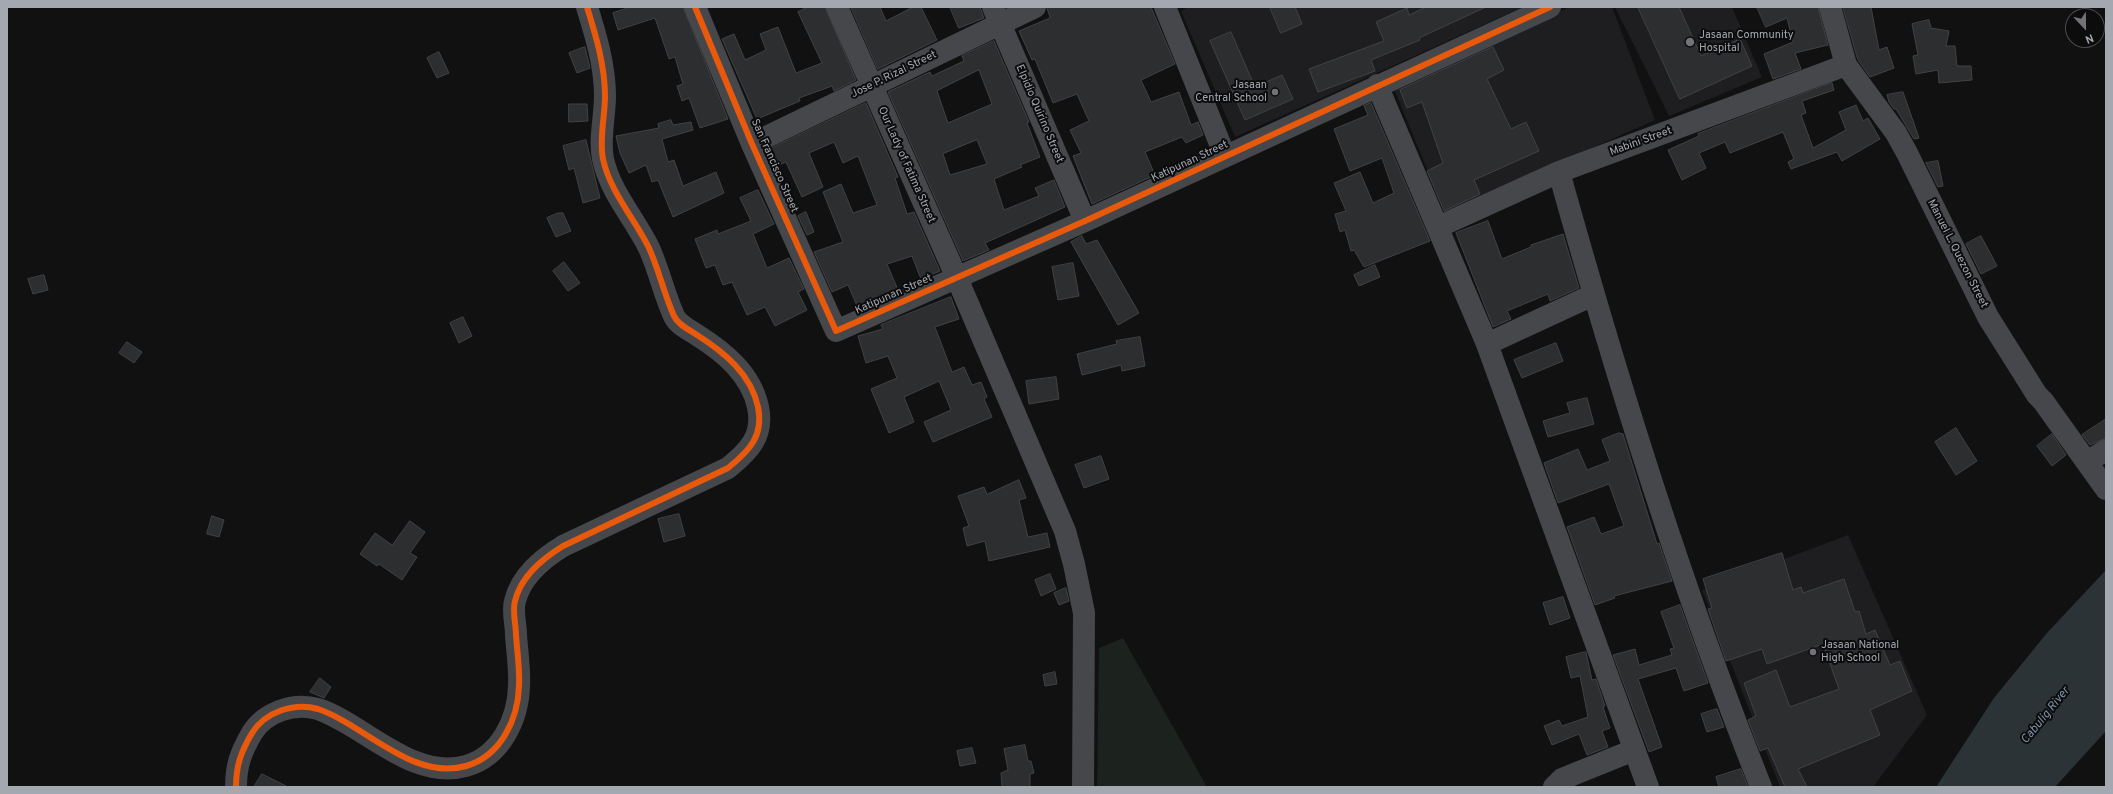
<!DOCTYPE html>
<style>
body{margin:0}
#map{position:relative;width:2113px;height:794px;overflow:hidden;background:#111112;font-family:Overpass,sans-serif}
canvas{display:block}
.frame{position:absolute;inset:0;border:8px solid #a4a8b1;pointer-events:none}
.north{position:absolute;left:2065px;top:8px;width:40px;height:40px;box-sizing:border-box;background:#0c0c0d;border:1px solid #494a4f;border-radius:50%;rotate:158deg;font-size:11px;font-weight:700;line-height:16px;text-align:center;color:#a4a8b1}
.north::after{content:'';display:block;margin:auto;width:14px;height:18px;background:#717379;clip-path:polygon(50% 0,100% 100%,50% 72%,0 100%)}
</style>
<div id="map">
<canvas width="2113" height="794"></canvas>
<div class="frame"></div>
<div class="north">N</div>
</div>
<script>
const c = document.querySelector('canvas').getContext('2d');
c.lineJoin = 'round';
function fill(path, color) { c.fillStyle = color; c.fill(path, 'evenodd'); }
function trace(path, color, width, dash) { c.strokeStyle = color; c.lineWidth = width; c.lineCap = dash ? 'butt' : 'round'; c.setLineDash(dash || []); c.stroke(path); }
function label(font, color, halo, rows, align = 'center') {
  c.font = font + ' Overpass,sans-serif'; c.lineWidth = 4; c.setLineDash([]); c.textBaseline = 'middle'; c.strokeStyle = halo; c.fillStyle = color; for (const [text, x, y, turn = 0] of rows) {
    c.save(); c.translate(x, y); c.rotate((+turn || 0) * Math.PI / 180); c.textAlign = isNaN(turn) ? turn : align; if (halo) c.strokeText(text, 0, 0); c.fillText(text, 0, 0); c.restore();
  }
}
fill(new Path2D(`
 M1189,7H1523L1235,137L1181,11Z
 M1570,7H1612L1655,120L1445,213L1392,84Z
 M1615,7H1732L1762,77L1669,116Z
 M1848,535L1927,715L1873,787H1780L1702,590Z`), '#1e1e20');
fill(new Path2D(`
 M1123,638L1207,787H1097L1099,648Z`), '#1c221d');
fill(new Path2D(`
 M2106,570V731L2055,787H1936L1994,698L2047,633Z`), '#2b3337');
const building = new Path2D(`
 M631,7H683L728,119L700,128L689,98L682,101L677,86L683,84L675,57L669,59L655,18L618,30L613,13Z
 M808,7H825L856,80L834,91L832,86L799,98L800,101L757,119L722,39L734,34L745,60L766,50L760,34L778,27L796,73L822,63L798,12Z
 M851,7H880L886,21L913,7H921L937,40L878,69Z
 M950,7H980L984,18L959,28Z
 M1047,7H1151L1175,64L1141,80L1151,102L1179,92L1191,125L1198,122L1203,135L1186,143L1182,137L1145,152L1155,175L1092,204L1073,156L1081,153L1070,130L1089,121L1077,94L1053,103L1035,59L1032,60L1019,31L1050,18Z
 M1270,7H1295L1302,24L1281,33Z
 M1426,7H1486L1419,38L1420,40L1371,60L1375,71L1318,92L1309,69L1384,41L1376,22L1407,8L1409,15Z
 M1638,7H1679L1701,56L1740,39L1752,66L1680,99Z
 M1757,7H1818L1828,45L1795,53L1801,69L1773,79L1764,54L1793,42L1787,18L1766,27Z
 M1843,7H1871L1879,50L1887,47L1894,68L1870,77L1858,60Z
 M1929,20L1931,28L1949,31L1946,46H1955L1957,66H1971L1972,80L1939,83L1938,70L1916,74L1913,56L1918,55L1912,24Z
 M1231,32L1255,87L1282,75L1293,99L1245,120L1210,41Z
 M994,41L1029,122L1027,123L1040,157L1020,165L1022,167L994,179L1004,210L1039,196L1035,188L1054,180L1065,207L985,243L989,250L963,261L888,92L930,72L932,76L964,61L962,56ZM979,70L992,104L948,123L937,91ZM977,140L987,164L950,175L943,154Z
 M585,47L590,68L577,73L569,53Z
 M1493,47L1504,70L1487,79L1511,129L1526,122L1539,151L1474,180L1480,194L1444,211L1427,171L1443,163L1422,102L1407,108L1400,90Z
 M439,52L449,73L437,78L427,58Z
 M1832,83L1834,90L1802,101L1806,113L1801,115L1813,148L1846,130L1839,112L1856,105L1863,121L1868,118L1880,139L1842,161L1837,152L1791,169L1788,162L1794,159L1783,132L1730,153L1725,142L1699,153L1706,168L1682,180L1668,150L1699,136L1698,134Z
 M1903,92L1919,138L1914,139L1896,109H1894L1889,102L1887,95Z
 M866,103L898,177L895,178L907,214L914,212L940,271L921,279L912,256L887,264L898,290L858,308L848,285L832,292L814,252L843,242L823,192L841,184L853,213L877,205L858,156L843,163L834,142L809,153L823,187L802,197L786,162L776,166L768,150Z
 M1371,103L1430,241L1364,267L1354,250L1351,251L1345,230L1340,232L1335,214L1346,211L1334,183L1360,172L1373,203L1394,193L1382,158L1350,171L1334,129L1368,115L1364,106Z
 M569,104H587L588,121L569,122Z
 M671,120L673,125L691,122L693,130L662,139L668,162L674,160L683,186L716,172L724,193L673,217L658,180L652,182L646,165L629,173L620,153L616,136L659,128L658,124Z
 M586,140L600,198L583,203L574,168L569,170L563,146Z
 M1938,161L1943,186L1938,187L1926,163Z
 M758,190L774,224L753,234L767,268L789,258L804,289L798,292L807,310L775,326L765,307L747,315L732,282L723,285L715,265L706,268L695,239L717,230L718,234L751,221L740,198Z
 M806,212L814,232L807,235L798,216Z
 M558,213H563L571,231L556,237L547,218Z
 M1488,221L1502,259L1531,247V245L1563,234L1579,288L1550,301L1548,294L1507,311L1511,319L1493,327L1456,233Z
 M1082,236L1086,244L1097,240L1139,313L1118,325L1071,242Z
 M1981,236L1997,266L1981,274L1966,244Z
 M564,262L580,283L568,291L553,271Z
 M1073,263L1079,296L1058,300L1052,267Z
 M1375,265L1380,277L1359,286L1354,275Z
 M44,275L48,290L33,294L28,279Z
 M951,297L959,319L935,327L952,372L964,367L972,385L981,382L987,397L984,399L992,417L933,442L924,422L951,410L939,381L904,397L914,422L889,433L871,389L897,378L888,356L866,363L858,336L883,329L881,325Z
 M463,317L472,336L459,343L450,323Z
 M1140,337L1145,366L1122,371L1121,365L1082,375L1077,354L1117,344L1116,341Z
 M127,342L142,352L134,363L119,353Z
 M1556,343L1563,361L1522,378L1514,360Z
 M1056,377L1059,399L1029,404L1026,381Z
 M1587,398L1594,424L1548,437L1543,421L1570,413L1567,403Z
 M2106,419V438L2090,445L2082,435Z
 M1956,428L1977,461L1956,475L1935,442Z
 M1619,433L1623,434L1657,544L1659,543L1672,581L1614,596L1615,598L1595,605L1567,527L1594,517L1601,534L1624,526L1609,484L1558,503L1544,463L1578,449L1587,470L1610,461L1602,440Z
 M2052,434L2066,455L2052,466L2037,446Z
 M1101,456L1109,479L1084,488L1075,465Z
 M1019,480L1026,498L1019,500L1028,537L1047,533L1050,547L989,561L985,541L967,546L963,528L969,526L958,496L984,487L987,494Z
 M679,514L685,536L664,542L658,519Z
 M212,516L224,520L219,537L207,534Z
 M410,521L425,532L410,553L417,557L402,580L379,564L377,566L360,554L375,533L392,545Z
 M1782,553L1793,590L1801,587L1803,593L1844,579L1855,612L1859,611L1866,634L1875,630L1890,665L1900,661L1912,691L1870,710L1880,735L1798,769L1807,787H1785L1768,748L1760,751L1748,720L1756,716L1744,683L1776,670L1790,707L1839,689L1823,644L1767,664L1762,649L1726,661L1708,609L1712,608L1703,579Z
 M1050,574L1056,589L1041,596L1035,580Z
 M1066,588L1069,601L1059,605L1054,593Z
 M1563,597L1570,618L1550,625L1543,603Z
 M1680,605L1708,683L1684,691L1676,668L1638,679L1662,747L1649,752L1613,655L1635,649L1639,665L1672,655L1670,649L1674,648L1661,612Z
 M1586,652L1592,680L1596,679L1605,706L1603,707L1610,728L1602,731L1608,747L1587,755L1579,734L1552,745L1544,726L1559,720L1562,726L1588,717L1580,676L1571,678L1566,657Z
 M1055,672L1057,684L1045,686L1043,675Z
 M320,678L331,687L324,698L310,692Z
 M1717,709L1724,727L1707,732L1701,714Z
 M1025,745L1028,761H1031L1034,773L1030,774V787H1002L1001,773L1008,770L1004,749Z
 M972,748L976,763L960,766L957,751Z
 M1741,769L1748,787H1719L1716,777Z
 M262,774L288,787H254Z`);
fill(building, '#2d2e2f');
trace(building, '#414245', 1);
trace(new Path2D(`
 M695,7L752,144L836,331L1085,221L1550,7
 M837,7L957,278L1065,531L1074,564L1084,613L1083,787
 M993,7L1085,221
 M1165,7L1225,156
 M1830,7L1846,65L1896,133L1907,153L1988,317L2037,395L2043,401L2106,489
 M1377,85L1487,344L1648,787
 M752,144L1035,7
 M1559,172C1617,380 1681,586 1761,787
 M1438,227L1559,172L1846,65
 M1487,344L1593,295
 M2087,462L2106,450
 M236,787C236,765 241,752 252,733C265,712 294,702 318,709C365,725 412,781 466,766C501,756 518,719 519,686C520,669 517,651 516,635C516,624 512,611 515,601C521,576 542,559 563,546L728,468C749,451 764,436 758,407C751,374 724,352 697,335C690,330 678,325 674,316C664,294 659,270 649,248C635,219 610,192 603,159C599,139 605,116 605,96C605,66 596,36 587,7
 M1554,787L1562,779L1634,750`), '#46474b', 22);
trace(new Path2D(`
 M695,7L752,144L836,331L1085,221L1550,7
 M236,787C236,765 241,752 252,733C265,712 294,702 318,709C365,725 412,781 466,766C501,756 518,719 519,686C520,669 517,651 516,635C516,624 512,611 515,601C521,576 542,559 563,546L728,468C749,451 764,436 758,407C751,374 724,352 697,335C690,330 678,325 674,316C664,294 659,270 649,248C635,219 610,192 603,159C599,139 605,116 605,96C605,66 596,36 587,7`), '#e8590c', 6);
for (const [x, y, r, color] of [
 [1690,42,5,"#717379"],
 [1275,92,4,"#717379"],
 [1813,652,4,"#717379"]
]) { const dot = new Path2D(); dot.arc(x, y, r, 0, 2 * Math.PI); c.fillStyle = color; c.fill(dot); trace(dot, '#0c0c0d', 1.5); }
label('11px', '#a4a8b1', '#0c0c0d', [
 ["Jasaan Community",1699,36],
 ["Hospital",1699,49],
 ["Jasaan",1267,86,"right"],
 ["Central School",1267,99,"right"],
 ["Jasaan National",1821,646],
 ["High School",1821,659]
], 'left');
label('11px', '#a4a8b1', '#0c0c0d', [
 ["Jose P. Rizal Street",894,75,-26],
 ["Elpidio Quirino Street",1039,114,67],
 ["Mabini Street",1641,142,-20],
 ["Katipunan Street",1190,162,-25],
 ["Our Lady of Fatima Street",906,165,66],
 ["San Francisco Street",774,166,66],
 ["Manuel L. Quezon Street",1957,254,63],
 ["Katipunan Street",894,295,-24]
]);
label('italic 12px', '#7e96a9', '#0c0c0d', [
 ["Cabulig River",2046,716,-51]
]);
</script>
